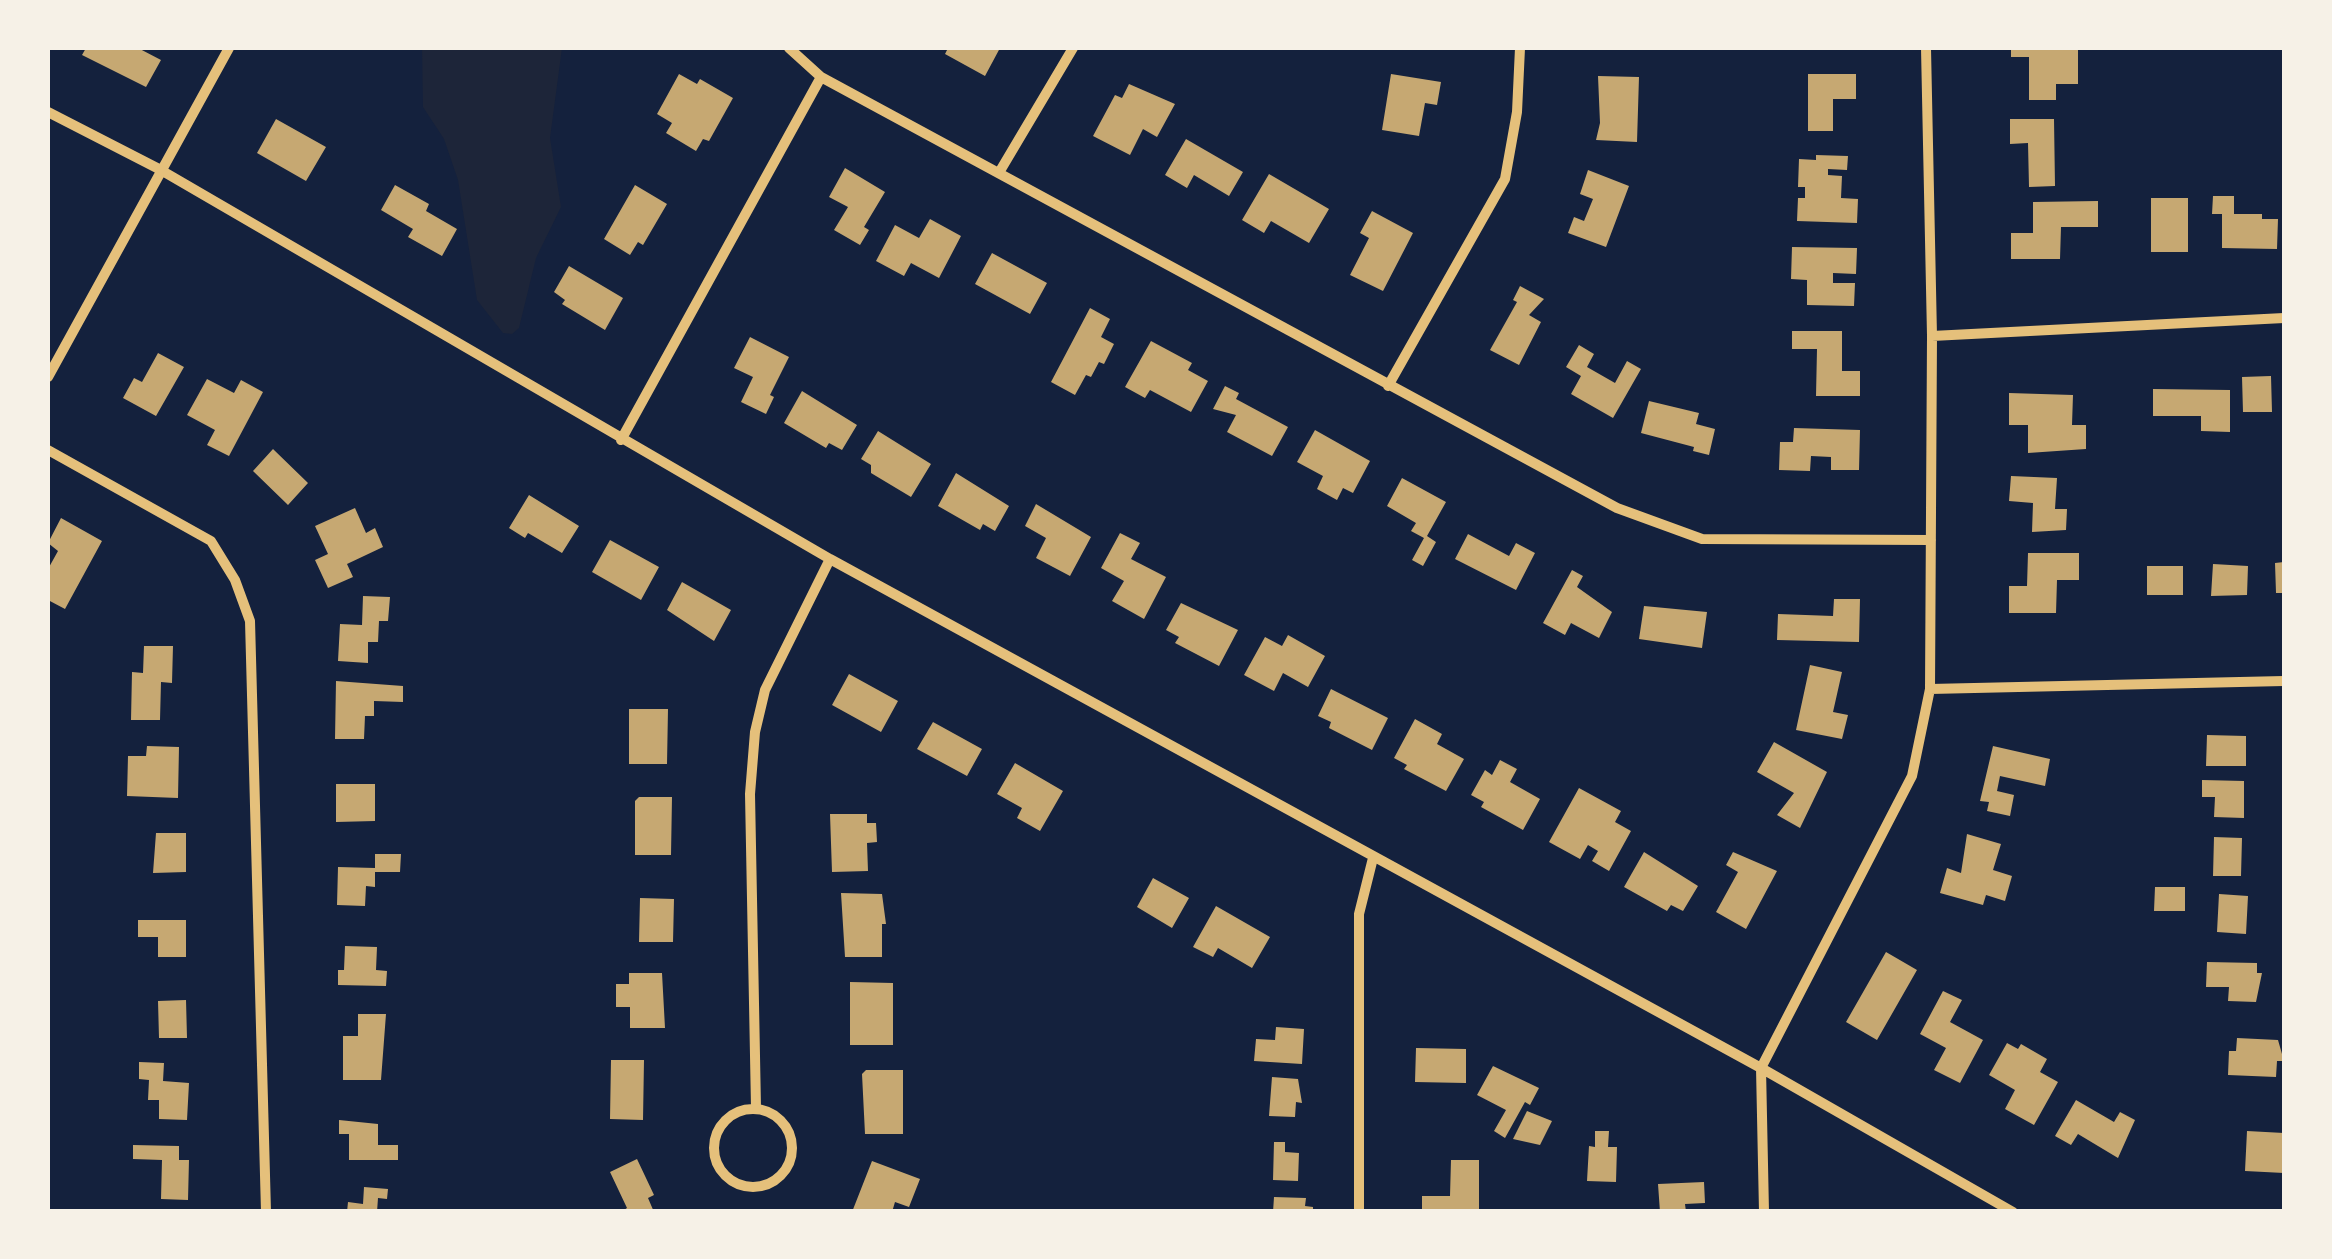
<!DOCTYPE html>
<style>
body{margin:0}
#map{position:relative;width:2332px;height:1259px;overflow:hidden;background:#14213d;font-family:Roboto,sans-serif}
canvas{display:block}
.frame{position:absolute;inset:0;border:50px solid #f6f1e7;pointer-events:none}
</style>
<div id="map">
<canvas width="2332" height="1259"></canvas>
<div class="frame"></div>
</div>
<script>
const c = document.querySelector('canvas').getContext('2d');
c.lineJoin = 'round';
function fill(path, color) { c.fillStyle = color; c.fill(path, 'evenodd'); }
function trace(path, color, width, dash) { c.strokeStyle = color; c.lineWidth = width; c.lineCap = dash ? 'butt' : 'round'; c.setLineDash(dash || []); c.stroke(path); }
fill(new Path2D(`
 M422,48H562L550,138L561,207L536,258L519,328L512,334L503,333L477,300L458,180L444,139L423,107Z`), '#1d2539');
fill(new Path2D(`
 M86,48H138L161,60L146,87L82,55Z
 M948,48H1000L985,76L945,54Z
 M2011,48H2078V84H2056V100H2029V57H2011Z
 M679,74L697,84L700,79L733,98L709,141L703,139L696,151L666,133L672,123L657,114Z
 M1391,74L1441,82L1437,105L1425,103L1419,136L1382,130Z
 M1808,74H1856V99H1833V131H1808Z
 M1598,76L1639,77L1637,142L1596,140L1600,123Z
 M1129,84L1175,104L1157,137L1143,129L1130,155L1093,136L1115,95L1122,98Z
 M276,119L326,147L306,181L257,153Z
 M2010,119H2054L2055,186L2029,187L2028,143L2010,144Z
 M1186,139L1243,172L1229,196L1194,175L1187,188L1165,175Z
 M1816,155L1848,156L1847,170L1828,169V175L1842,176L1841,198L1858,199L1857,223L1797,221L1798,198H1805V187H1798L1799,159L1816,160Z
 M845,168L885,192L864,227L869,230L860,245L834,230L848,207L829,197Z
 M1588,170L1629,186L1606,247L1568,233L1574,217L1584,221L1593,199L1580,194Z
 M1269,174L1329,209L1309,243L1271,221L1264,233L1242,220Z
 M395,185L429,204L426,211L457,229L442,256L408,237L413,229L381,210Z
 M635,185L667,204L643,245L638,242L630,255L604,239Z
 M2213,196H2234V214H2262V219H2278L2277,249L2222,248V214H2212Z
 M2151,198H2188V252H2151Z
 M2098,201V227H2061L2060,259H2011V233H2033V202Z
 M1372,211L1413,233L1383,291L1350,275L1369,238L1360,233Z
 M930,219L961,236L939,278L911,263L904,276L876,261L895,225L919,238Z
 M1792,247L1857,248L1856,274L1833,273V283H1855L1854,306L1807,305V280L1791,279Z
 M992,253L1047,283L1030,314L975,284Z
 M569,266L623,298L605,330L562,304L565,300L554,292Z
 M1520,286L1544,299L1529,315L1541,322L1519,365L1490,350L1517,302L1513,300Z
 M1090,308L1110,319L1101,337L1114,344L1104,364L1099,362L1091,377L1086,375L1075,395L1051,382Z
 M1792,331H1842V371H1860V396H1816L1817,349H1792Z
 M750,337L789,357L770,395L774,397L766,414L741,402L753,377L734,368Z
 M1151,341L1192,363L1188,370L1208,381L1191,412L1150,390L1145,398L1125,387Z
 M1579,345L1594,354L1587,367L1615,383L1627,361L1641,369L1613,418L1571,394L1581,376L1566,367Z
 M158,353L184,367L156,416L123,398L134,378L142,382Z
 M2271,376L2272,412H2243L2242,377Z
 M207,379L234,393L241,380L263,392L229,456L207,445L215,430L187,415Z
 M1225,386L1239,393L1236,399L1288,427L1272,456L1227,432L1236,415L1213,409Z
 M2153,389L2230,390V432L2201,431V416H2153Z
 M802,391L857,425L842,450L829,443L826,448L784,423Z
 M2009,393L2073,395L2072,425H2086V449L2028,453V425H2009Z
 M1649,401L1699,413L1696,424L1715,429L1709,455L1693,451L1694,447L1641,433Z
 M1794,428L1860,430L1859,470H1831V457L1811,456L1810,471L1779,470L1780,442H1793Z
 M1315,430L1370,461L1353,493L1343,488L1337,500L1317,489L1323,476L1297,462Z
 M878,431L931,464L911,497L871,473V465L861,459Z
 M273,449L308,483L288,505L253,471Z
 M956,473L1009,506L995,531L983,524L980,530L938,506Z
 M2011,476L2057,478L2055,509H2067L2066,530L2032,532L2033,503L2009,501Z
 M1402,478L1446,502L1427,536L1436,542L1423,566L1412,560L1424,538L1411,531L1416,523L1387,506Z
 M529,495L579,526L562,553L528,533L525,538L509,528Z
 M1036,504L1091,537L1070,576L1036,558L1046,538L1025,526Z
 M355,508L366,533L375,528L383,547L347,564L353,577L328,588L315,560L328,554L315,526Z
 M61,518L102,541L65,609L48,600V569L58,551L48,543Z
 M1120,533L1140,543L1131,559L1166,577L1144,619L1112,601L1124,581L1101,568Z
 M1468,534L1509,556L1516,543L1535,553L1516,590L1455,559Z
 M610,540L659,567L641,600L592,572Z
 M2028,553H2079V580H2057L2056,613H2009V586H2027Z
 M2284,562V593H2276L2275,563Z
 M2213,564L2248,566L2247,595L2211,596Z
 M2147,566H2183V595H2147Z
 M1572,570L1583,576L1577,587L1612,612L1599,638L1571,623L1565,635L1543,623Z
 M682,582L731,610L714,641L667,610Z
 M363,596L390,597L388,621H379L378,642H368V663L338,661L340,624L362,625Z
 M1834,599H1860L1859,642L1777,640L1778,614L1833,616Z
 M1181,603L1238,630L1219,666L1175,643L1179,637L1166,630Z
 M1644,606L1707,612L1702,648L1639,639Z
 M1288,635L1325,656L1308,687L1283,673L1274,691L1244,675L1265,637L1282,646Z
 M144,646H173L172,683L161,682L160,720H131L132,672L143,673Z
 M1810,665L1842,672L1833,712L1848,715L1842,739L1796,730Z
 M849,674L898,701L881,732L832,705Z
 M336,681L403,686V702L374,701V716H365L364,739H335Z
 M1331,689L1388,718L1372,750L1329,728L1331,722L1318,716Z
 M629,709H668L667,764H629Z
 M1415,719L1442,734L1437,744L1464,759L1446,791L1404,769L1407,765L1394,758Z
 M933,722L982,749L967,776L917,749Z
 M2207,735L2246,736V766H2206Z
 M1774,742L1827,772L1800,828L1777,815L1794,793L1757,772Z
 M147,746L179,747L178,798L127,796L128,756H146Z
 M1993,746L2050,759L2045,786L2000,776L1997,791L2014,795L2010,816L1987,811L1989,802L1980,801Z
 M1500,760L1517,769L1510,782L1540,799L1523,830L1481,807L1484,802L1471,795L1485,770L1492,775Z
 M1015,763L1063,791L1040,831L1017,818L1022,808L997,794Z
 M2202,780L2244,781V818L2214,817L2215,797H2202Z
 M336,784H375V821L336,822Z
 M1579,788L1621,811L1615,822L1631,831L1609,871L1592,861L1598,851L1588,845L1580,859L1549,842Z
 M639,797H672L671,855H635V801Z
 M830,814H867V823H876L877,842L867,843L868,871L832,872Z
 M156,833H186V872L153,873Z
 M1967,834L2001,844L1993,870L2012,876L2005,901L1986,895L1983,905L1940,893L1947,868L1961,873Z
 M2214,837L2242,838L2241,876H2213Z
 M1644,852L1698,886L1683,911L1671,905L1667,911L1624,887Z
 M1733,852L1777,871L1746,929L1716,912L1738,872L1726,865Z
 M375,854H401L400,872H375V887L366,886L365,906L337,905L338,867L375,868Z
 M1153,878L1189,898L1172,928L1137,907Z
 M2155,887H2185V911H2154Z
 M841,893L882,894L886,924H882V957H845Z
 M2219,894L2248,896L2246,934L2217,932Z
 M640,898L674,899L673,942H639Z
 M1216,906L1270,937L1252,968L1218,948L1213,957L1193,947Z
 M138,920H186V957H158V937H138Z
 M345,946L377,947L376,970L387,971L386,986L338,985V970H344Z
 M1886,952L1917,970L1877,1040L1846,1022Z
 M2207,962L2257,963V973H2262L2256,1002L2228,1001L2229,987H2206Z
 M629,973H662L665,1028H630V1007H616V984H629Z
 M850,982L893,983V1045H850Z
 M1943,991L1962,1000L1950,1022L1983,1040L1960,1083L1934,1070L1946,1048L1920,1034Z
 M186,1000L187,1038H159L158,1001Z
 M358,1014H386L381,1080H343V1036H358Z
 M1276,1027L1304,1029L1302,1064L1254,1061L1256,1039L1275,1040Z
 M2237,1038L2278,1040L2284,1061H2277L2276,1077L2228,1075L2229,1051H2236Z
 M2007,1043L2018,1049L2021,1044L2047,1059L2040,1072L2058,1082L2034,1125L2005,1109L2015,1090L1989,1075Z
 M1416,1048L1466,1049V1083L1415,1082Z
 M611,1060H644L643,1120L610,1119Z
 M139,1062L164,1063L163,1081L189,1083L187,1120L159,1119V1100H148L149,1080L139,1079Z
 M1493,1066L1539,1088L1530,1105L1525,1102L1505,1138L1494,1131L1506,1110L1477,1095Z
 M866,1070H903V1134H865L862,1074Z
 M1272,1077L1298,1079L1302,1103L1296,1102L1295,1117L1269,1116Z
 M2076,1100L2114,1122L2120,1112L2135,1120L2118,1158L2078,1134L2071,1145L2055,1136Z
 M1527,1111L1552,1121L1540,1145L1513,1139Z
 M339,1120L378,1124V1145H398V1160H349V1134H339Z
 M1595,1131H1609L1608,1147H1617L1616,1182L1587,1181L1589,1146L1595,1147Z
 M2247,1131L2284,1133V1173L2245,1171Z
 M1274,1142H1285V1152L1299,1153L1298,1181L1273,1180Z
 M133,1145L179,1146V1160H189L188,1200L161,1199L162,1160L133,1159Z
 M637,1159L654,1195L648,1198L654,1212H621L627,1208L610,1172Z
 M1451,1160H1479V1209L1422,1212V1196H1450Z
 M872,1161L920,1179L909,1207L895,1202L892,1212H852Z
 M1704,1182L1705,1203L1685,1204L1686,1212H1660L1658,1184Z
 M364,1187L388,1189L387,1199L378,1198L377,1212H347L348,1202L363,1204Z
 M1274,1197L1306,1198L1305,1206L1313,1207V1212H1273Z`), '#c6a872');
trace(new Path2D(`
 M789,48L821,77L1617,508L1702,539L1931,540
 M48,112L159,169L830,559L1761,1068L2013,1212
 M1000,171L1073,48
 M1932,336L2284,318
 M48,377L229,48
 M1388,386L1505,179L1517,112L1520,48
 M621,440L821,77
 M48,450L211,541L235,580L250,621L266,1212
 M1930,689L2284,681
 M756,1108L750,794L755,732L765,690L830,559
 M714 1148a39 39 0 1 1 78 0a39 39 0 1 1-78 0Z
 M1359,1212V914L1373,858
 M1764,1212L1761,1068L1912,776L1930,689L1932,336L1926,48`), '#e5c07b', 10);
</script>
